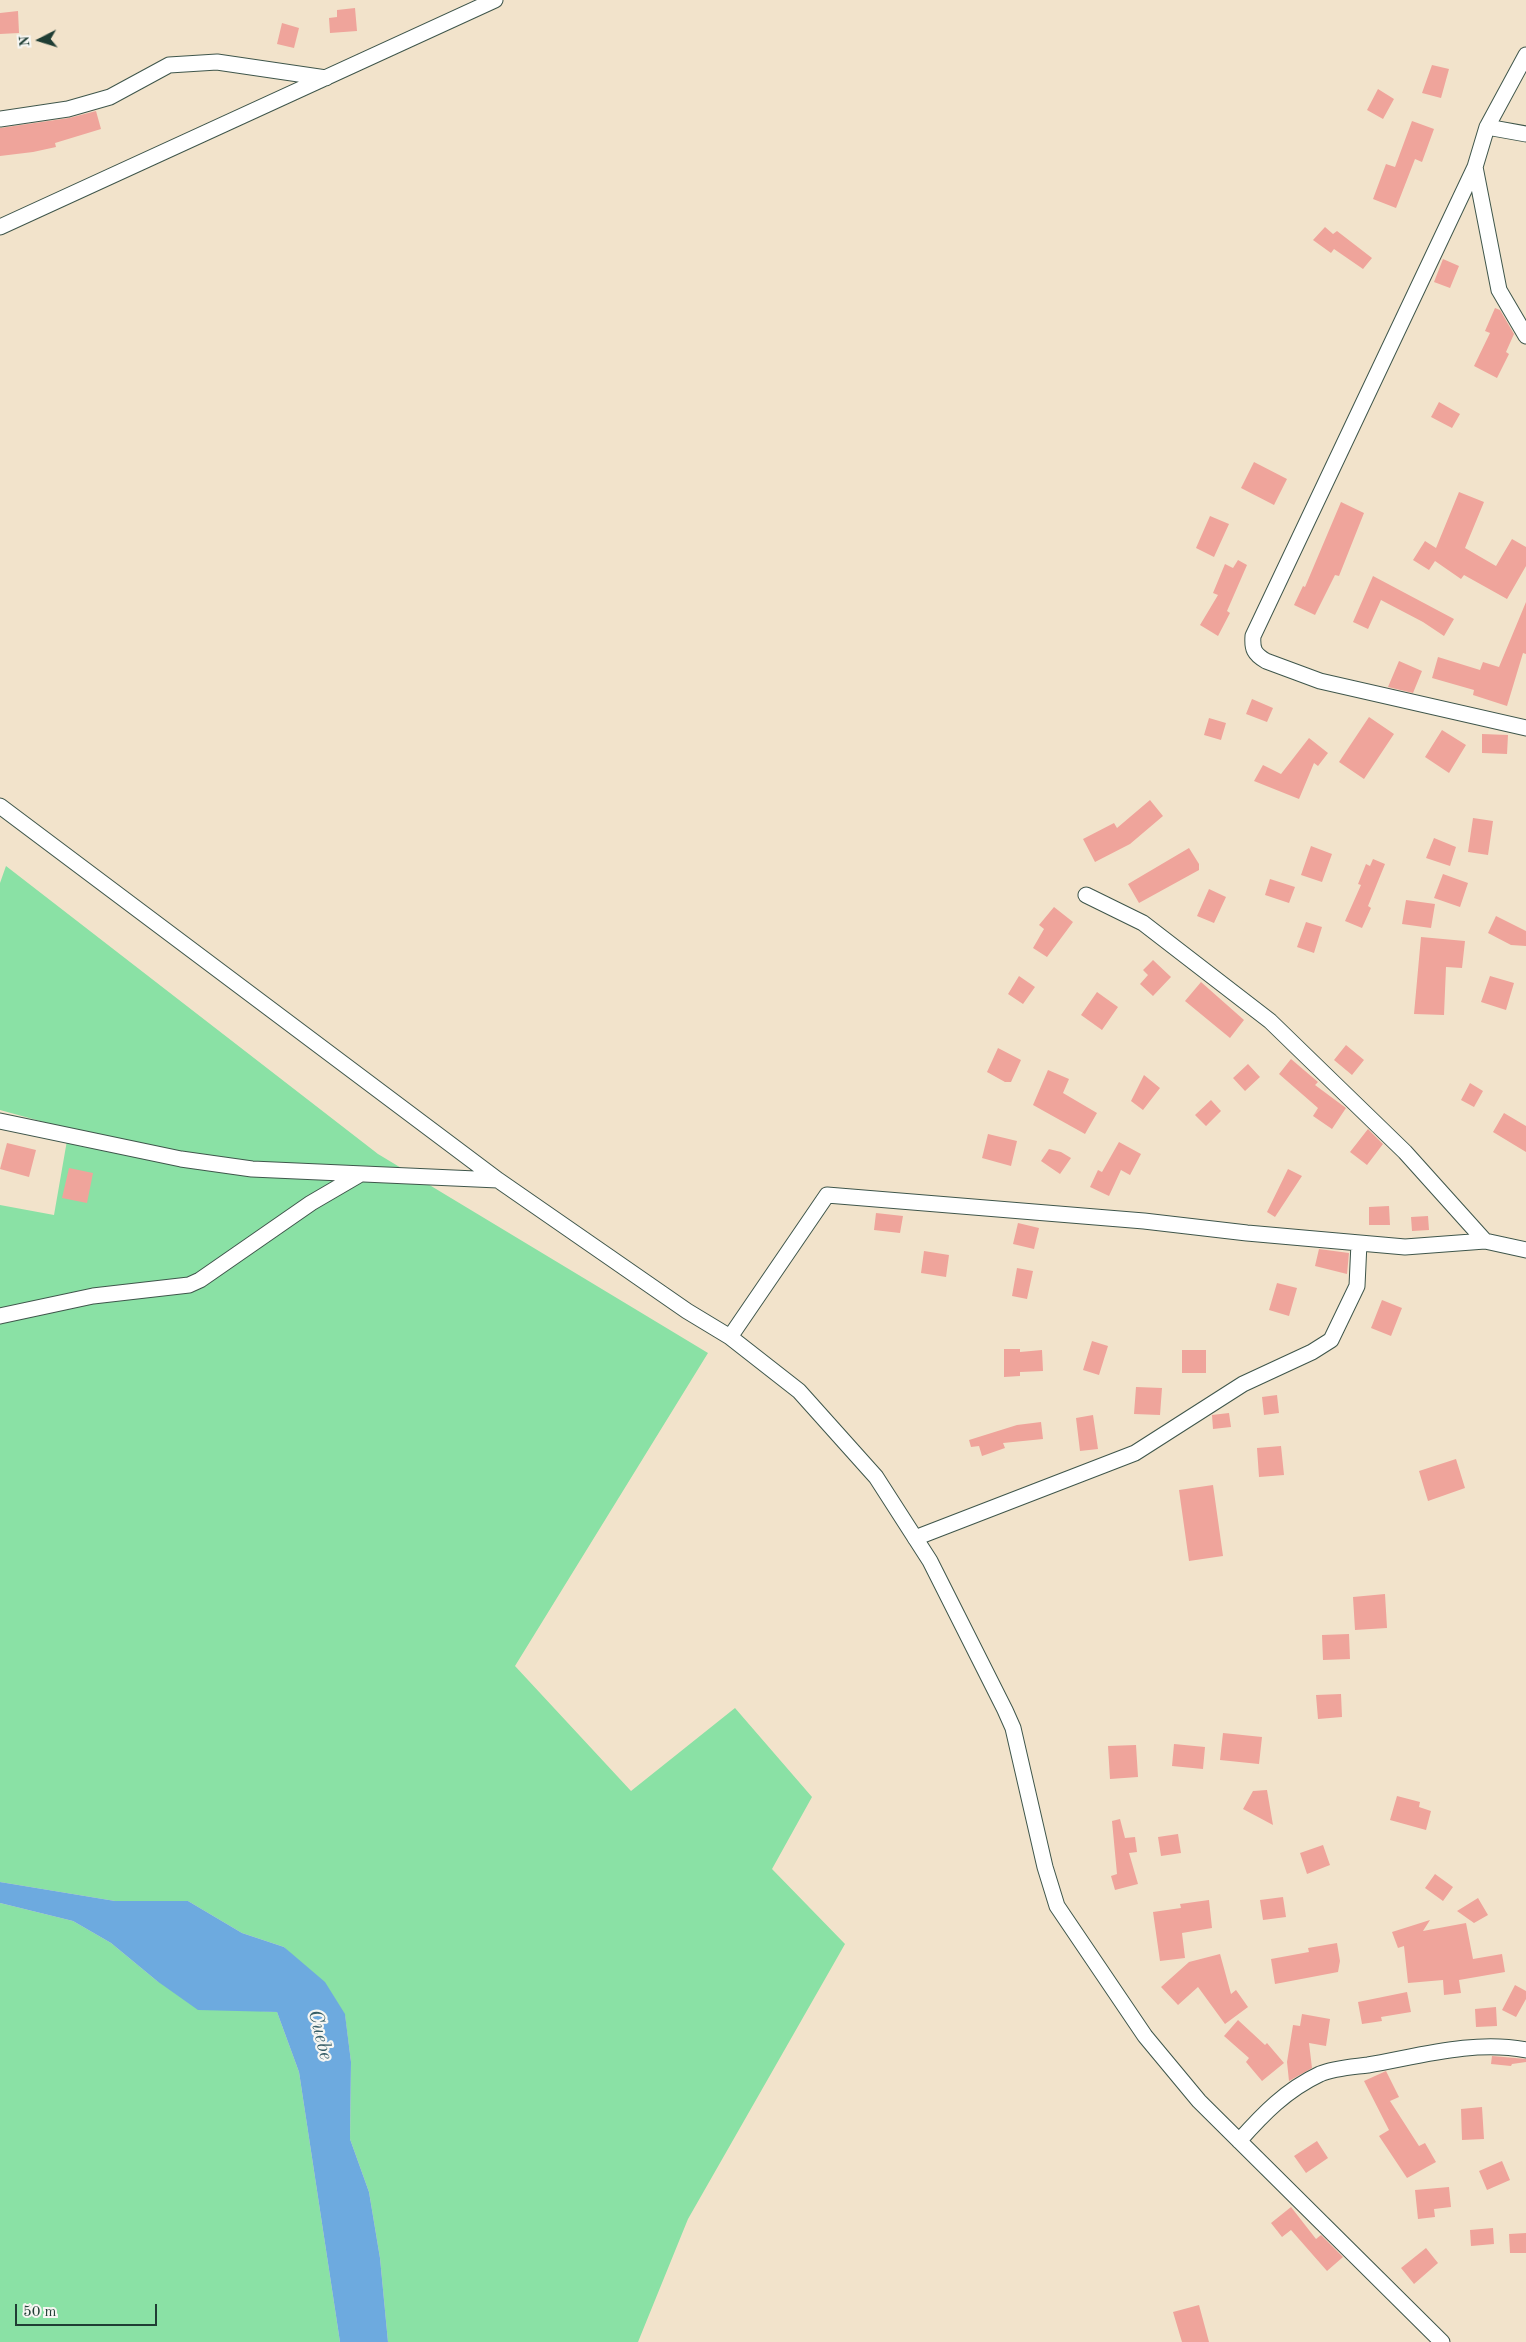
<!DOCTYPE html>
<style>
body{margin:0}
#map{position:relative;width:1526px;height:2342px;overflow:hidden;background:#f2e3cb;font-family:"Old Standard TT",serif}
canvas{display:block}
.north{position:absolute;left:15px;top:15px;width:50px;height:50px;-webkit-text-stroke:4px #f6f6f2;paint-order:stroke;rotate:265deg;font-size:14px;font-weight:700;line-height:20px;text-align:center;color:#1f3d34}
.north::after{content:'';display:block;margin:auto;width:18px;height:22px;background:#1f3d34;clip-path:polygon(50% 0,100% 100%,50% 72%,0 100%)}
.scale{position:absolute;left:15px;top:2304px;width:142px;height:22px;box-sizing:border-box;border:2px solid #1f3d34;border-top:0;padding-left:6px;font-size:15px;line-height:18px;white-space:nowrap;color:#1f3d34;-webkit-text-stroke:4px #f6f6f2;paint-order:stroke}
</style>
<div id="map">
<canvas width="1526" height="2342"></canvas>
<div class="north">N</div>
<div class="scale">50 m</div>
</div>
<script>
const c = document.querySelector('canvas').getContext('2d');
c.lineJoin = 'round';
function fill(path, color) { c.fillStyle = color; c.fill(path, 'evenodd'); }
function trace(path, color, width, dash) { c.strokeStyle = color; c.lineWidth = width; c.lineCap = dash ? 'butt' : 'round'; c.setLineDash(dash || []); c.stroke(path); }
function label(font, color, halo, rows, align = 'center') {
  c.font = font + ' "Old Standard TT",serif'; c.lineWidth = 4.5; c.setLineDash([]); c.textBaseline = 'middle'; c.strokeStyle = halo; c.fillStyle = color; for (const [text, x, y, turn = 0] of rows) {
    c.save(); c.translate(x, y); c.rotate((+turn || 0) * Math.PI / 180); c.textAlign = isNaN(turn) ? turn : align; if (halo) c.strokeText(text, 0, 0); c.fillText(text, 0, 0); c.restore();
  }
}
fill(new Path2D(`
 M6,866L378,1154L708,1353L515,1666L631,1791L735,1708L812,1797L772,1869L845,1944L688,2219L638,2342H388L380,2258L369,2192L350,2139L351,2062L345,2015L284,1947L242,1933L188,1901H115L0,1882V1205L54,1215L69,1129L0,1110V883Z
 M0,1903L73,1921L111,1943L157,1981L244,2010L277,2012L299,2072L340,2342H0Z`), '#8ae1a5');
fill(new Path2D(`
 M0,1882L115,1901H188L242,1933L284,1947L325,1982L345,2014L351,2062L350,2139L369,2192L380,2258L388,2342H340L299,2072L277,2012L198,2010L157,1981L111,1943L73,1921L0,1903Z`), '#6daadf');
fill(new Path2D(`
 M355,8L357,31L330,33L329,18L337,17V10Z
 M18,11L19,33L0,34V13Z
 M282,23L299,28L294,48L277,44Z
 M1432,65L1449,69L1441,98L1422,93Z
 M1378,89L1394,99L1383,119L1367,110Z
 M96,111L101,129L55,143L56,147L33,152L0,156V128L69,118Z
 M1412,121L1434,129L1422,162L1415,159L1396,208L1373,199L1386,164L1395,167Z
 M1325,227L1333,234L1337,231L1372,258L1363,269L1334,249L1331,253L1313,240Z
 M1443,259L1459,266L1450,288L1434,282Z
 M1495,308L1500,310L1514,334L1506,352L1509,354L1497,378L1474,366L1490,333L1485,331Z
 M1439,402L1460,414L1452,428L1431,417Z
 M1254,462L1287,479L1274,505L1241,488Z
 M1459,492L1484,502L1465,548L1496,566L1512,539L1526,547V566L1507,599L1464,575L1461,579L1435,561L1429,570L1413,560L1425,541L1436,548Z
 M1341,502L1364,513L1339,576L1335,575L1315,615L1294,605L1303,586L1305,587Z
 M1210,516L1229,524L1214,557L1196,548Z
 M1238,560L1247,565L1227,611L1230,613L1218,636L1200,625L1218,595L1213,593L1225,564L1233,568Z
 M1373,576L1454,619L1444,636L1423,622L1381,600L1368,629L1353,622Z
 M1526,602V654L1523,653L1507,706L1473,695L1474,690L1432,678L1438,657L1480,670L1483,662L1499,667Z
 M1399,661L1422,671L1413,693L1388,687Z
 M1252,699L1273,708L1267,722L1246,714Z
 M1369,717L1394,734L1364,779L1339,762Z
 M1209,718L1226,723L1221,740L1204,735Z
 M1442,730L1466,745L1449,773L1425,757Z
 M1482,734L1508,735L1507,754L1482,753Z
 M1309,738L1328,753L1318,766L1314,763L1299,799L1254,781L1263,765L1281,774Z
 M1150,800L1163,816L1130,844L1095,862L1083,839L1114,823L1117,828Z
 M1473,818L1493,821L1488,855L1468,852Z
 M1434,838L1456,847L1450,866L1426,858Z
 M1311,846L1332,854L1322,882L1301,875Z
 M1189,848L1199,864V870L1139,903L1128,884Z
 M1373,859L1385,864L1368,906L1371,908L1362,928L1345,921L1361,885L1358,884L1366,864L1370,866Z
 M1443,874L1468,883L1460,907L1434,898Z
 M1270,879L1295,887L1289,903L1265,895Z
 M1209,889L1226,897L1214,923L1197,916Z
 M1406,900L1435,904L1431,928L1402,924Z
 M1054,907L1073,922L1047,957L1033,948L1044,929L1039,925Z
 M1496,916L1526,931V946L1511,945L1488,933Z
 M1306,922L1322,927L1314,953L1297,947Z
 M1421,937L1465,941L1462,968L1446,967L1444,1015L1414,1014Z
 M1153,960L1171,977L1153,996L1140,984L1148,975L1143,970Z
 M1019,976L1035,987L1023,1004L1008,994Z
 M1490,976L1514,983L1506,1010L1481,1002Z
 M1201,982L1244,1020L1230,1038L1185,1001Z
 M1097,992L1118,1007L1102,1030L1081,1015Z
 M1346,1045L1364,1060L1352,1075L1334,1060Z
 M998,1048L1021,1060L1011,1082H1005L987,1072Z
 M1291,1059L1318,1082L1315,1085L1346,1108L1332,1129L1313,1116L1318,1108L1279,1074Z
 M1248,1064L1260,1077L1245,1091L1233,1078Z
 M1048,1070L1069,1079L1063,1093L1097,1113L1085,1134L1033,1105Z
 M1144,1075L1160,1088L1143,1110L1131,1101Z
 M1470,1083L1483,1091L1474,1107L1461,1100Z
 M1211,1100L1221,1111L1206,1126L1195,1115Z
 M1504,1113L1526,1126V1152L1493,1132Z
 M1368,1129L1383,1144L1367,1165L1350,1152Z
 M988,1134L1017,1141L1011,1166L982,1158Z
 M1119,1142L1141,1154L1130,1175L1121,1170L1109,1196L1090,1187L1098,1170L1102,1172Z
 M7,1143L36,1150L29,1177L0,1169Z
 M1049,1149L1061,1152L1071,1158L1060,1174L1041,1161Z
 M69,1168L93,1173L87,1203L62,1198Z
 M1288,1169L1302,1176L1275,1217L1267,1212Z
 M1389,1206L1390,1225H1369V1207Z
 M876,1213L903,1216L900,1233L874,1230Z
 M1428,1216L1429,1230L1412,1231L1411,1217Z
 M1018,1223L1039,1228L1034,1249L1013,1244Z
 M1319,1249L1349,1253L1347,1274L1315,1266Z
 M924,1251L949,1255L946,1277L921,1273Z
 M1017,1268L1033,1271L1027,1299L1012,1296Z
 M1277,1283L1297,1288L1289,1316L1269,1310Z
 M1382,1300L1402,1308L1391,1336L1371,1328Z
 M1092,1341L1108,1346L1099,1375L1083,1370Z
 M1004,1349H1020V1352L1042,1350L1043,1371L1020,1372V1376L1004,1377Z
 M1182,1350H1206V1373H1182Z
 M1136,1387L1162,1388L1160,1415L1134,1414Z
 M1277,1395L1279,1413L1264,1415L1262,1397Z
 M1229,1413L1231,1427L1213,1429L1212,1415Z
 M1093,1415L1098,1449L1080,1451L1076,1418Z
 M1041,1422L1043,1439L1003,1443L1005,1448L982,1456L979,1446L971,1447L969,1440L1017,1425Z
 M1281,1446L1284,1475L1259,1477L1257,1448Z
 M1456,1459L1465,1488L1428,1501L1419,1471Z
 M1213,1485L1223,1556L1189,1561L1179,1490Z
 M1385,1594L1387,1628L1355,1630L1353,1597Z
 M1349,1634L1350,1659L1323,1660L1322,1635Z
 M1341,1694L1342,1717L1318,1719L1316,1695Z
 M1223,1733L1262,1737L1259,1764L1220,1760Z
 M1174,1744L1205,1747L1203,1769L1172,1766Z
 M1136,1745L1138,1777L1110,1779L1108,1746Z
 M1267,1790L1273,1825L1243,1809L1253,1791Z
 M1397,1796L1420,1802L1419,1807L1431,1811L1426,1830L1390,1820Z
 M1120,1819L1125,1838L1135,1837L1137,1852L1129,1853L1138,1884L1115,1890L1111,1876L1117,1874L1112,1821Z
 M1178,1834L1181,1853L1161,1856L1158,1837Z
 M1323,1845L1330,1865L1307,1874L1300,1853Z
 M1435,1874L1453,1887L1443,1901L1425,1888Z
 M1283,1897L1286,1917L1263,1920L1260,1900Z
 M1478,1898L1488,1915L1474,1923L1457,1911Z
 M1209,1900L1212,1928L1182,1933L1185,1958L1160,1961L1153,1912L1181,1908L1180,1904Z
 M1430,1920L1423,1931L1466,1923L1473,1959L1502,1954L1505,1972L1459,1980L1461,1993L1444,1995L1443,1980L1408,1983L1404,1946L1398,1948L1392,1932Z
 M1337,1943L1340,1961L1338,1972L1275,1984L1271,1959L1309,1952L1308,1948Z
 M1220,1954L1231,1994L1236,1990L1248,2007L1225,2024L1198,1987L1178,2005L1161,1987L1189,1962Z
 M1515,1985L1526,1991V1999L1516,2017L1502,2010Z
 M1407,1992L1411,2012L1381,2017L1382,2021L1362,2024L1358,2002Z
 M1496,2007L1497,2026L1476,2027L1475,2009Z
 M1302,2014L1330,2019L1326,2046L1309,2043L1312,2068L1289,2081L1287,2062L1293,2025L1300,2026Z
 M1238,2020L1265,2045L1267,2043L1284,2063L1262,2081L1246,2062L1249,2058L1224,2036Z
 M1492,2056L1526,2059V2062L1512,2064L1511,2066L1491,2064Z
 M1386,2071L1399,2097L1390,2101L1419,2146L1425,2143L1436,2162L1407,2178L1379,2136L1389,2130L1364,2081Z
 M1482,2107L1484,2139L1462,2140L1461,2109Z
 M1317,2141L1328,2158L1306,2173L1294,2156Z
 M1502,2161L1510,2180L1487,2190L1479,2171Z
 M1449,2187L1451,2207L1434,2209L1435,2217L1418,2219L1415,2190Z
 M1291,2207L1316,2239L1321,2235L1343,2257L1327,2271L1291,2230L1282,2237L1271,2223Z
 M1493,2228L1494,2244L1471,2246L1470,2230Z
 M1526,2233V2253H1510L1509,2234Z
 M1426,2248L1438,2263L1414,2284L1401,2268Z
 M1199,2305L1209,2342H1182L1173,2312Z`), '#efa49b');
const street = new Path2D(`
 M1526,55L1487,127L1475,167L1253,636C1252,649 1254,654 1266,661L1320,681L1526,728
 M0,119L68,109L110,97L169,65L217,62L326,78
 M1487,127L1526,134
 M1475,167L1499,290L1526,336
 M0,227L495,0
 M0,806L498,1180L687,1311L730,1337L799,1391L876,1477L930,1561L1005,1710L1013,1728L1045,1867L1057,1906L1145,2036L1199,2101L1442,2342
 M1086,895L1143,923L1270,1021L1405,1152L1485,1241L1526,1250
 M0,1121L181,1159L252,1169L498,1180
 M0,1316L93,1296L189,1285L200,1280L311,1203L359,1175
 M730,1337L827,1195L1144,1221L1247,1233L1405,1247L1485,1241
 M915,1538L1135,1453L1243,1384L1312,1352L1331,1340L1357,1286L1359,1243
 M1239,2141C1263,2114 1286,2090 1320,2074C1334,2068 1353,2067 1368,2065C1420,2056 1474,2040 1526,2050`);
trace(street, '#3f564b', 17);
trace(street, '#fff', 15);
label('italic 20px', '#365e67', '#f6f6f2', [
 ["Cuebe",320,2035,76]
]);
</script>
